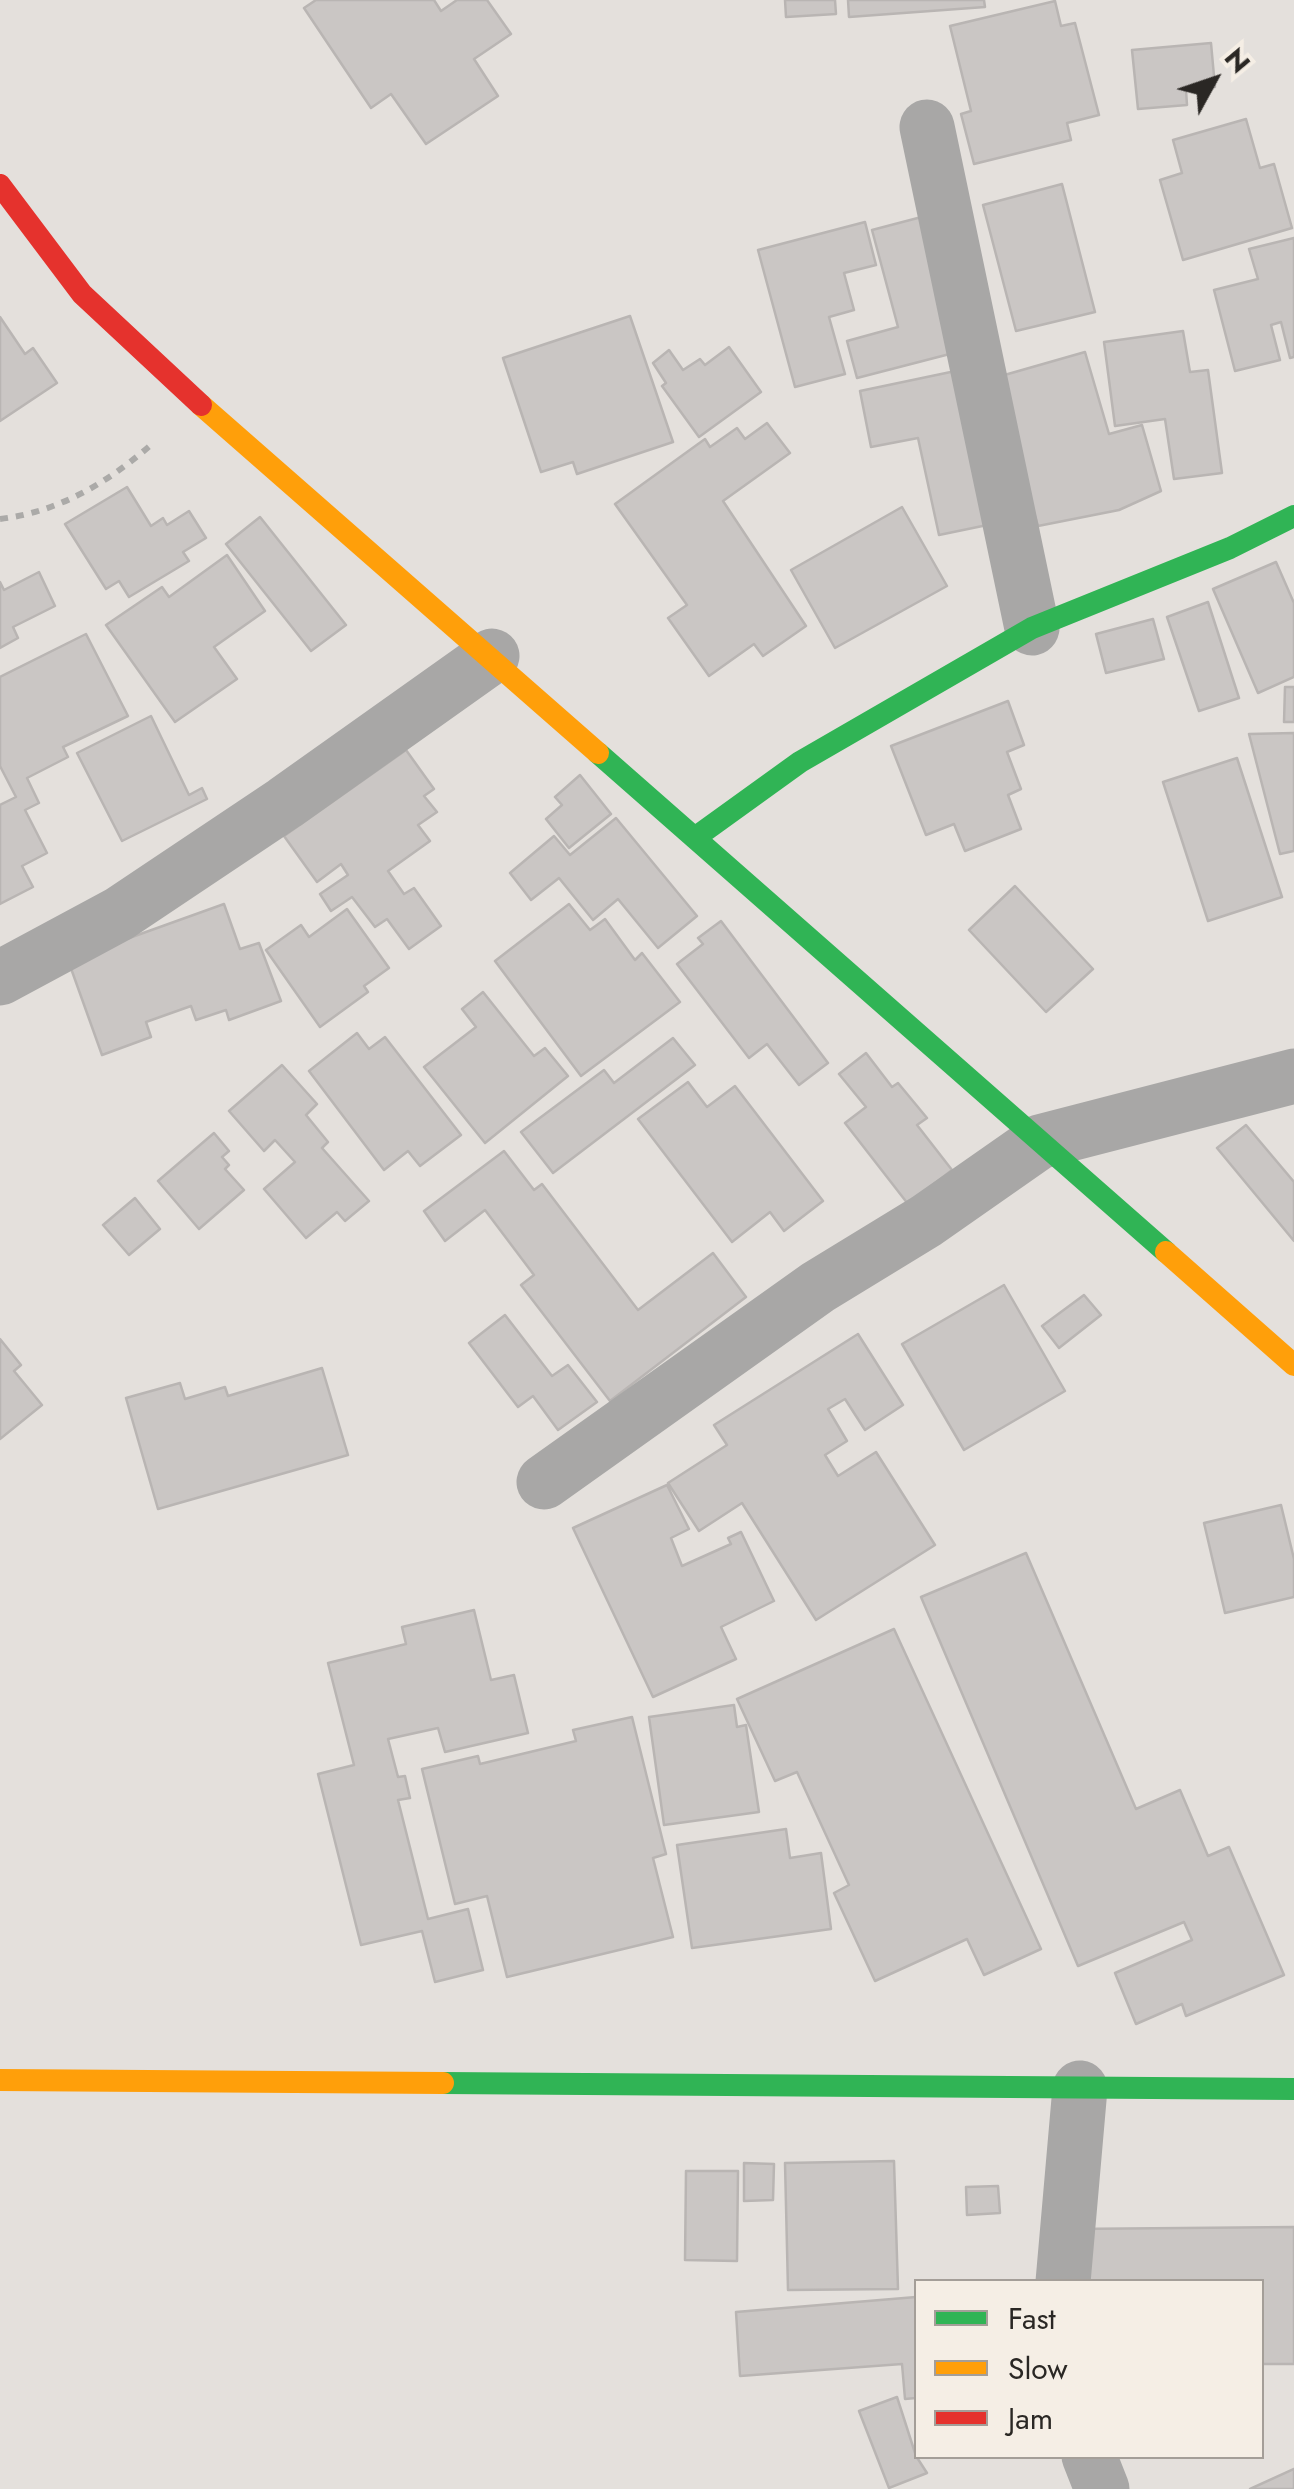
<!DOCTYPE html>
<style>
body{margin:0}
#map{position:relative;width:1294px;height:2489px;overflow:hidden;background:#e4e0dc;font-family:Jost,sans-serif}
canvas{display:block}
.legend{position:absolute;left:914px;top:2279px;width:350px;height:180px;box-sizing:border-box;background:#f5eee5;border:2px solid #a49e98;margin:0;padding:12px 18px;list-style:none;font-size:30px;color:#2a2724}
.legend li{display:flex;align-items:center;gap:20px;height:50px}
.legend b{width:50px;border:2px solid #a49e98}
.north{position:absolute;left:1164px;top:30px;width:100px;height:100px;-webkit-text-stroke:8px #f5eee5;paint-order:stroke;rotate:50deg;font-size:28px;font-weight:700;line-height:40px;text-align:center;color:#2a2724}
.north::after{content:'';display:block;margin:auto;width:35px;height:45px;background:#2a2724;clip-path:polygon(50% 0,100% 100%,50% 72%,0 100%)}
</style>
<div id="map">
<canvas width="1294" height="2489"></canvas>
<ul class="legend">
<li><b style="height:12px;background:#30b455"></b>Fast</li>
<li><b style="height:12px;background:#ff9f0a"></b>Slow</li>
<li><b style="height:12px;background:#e5322d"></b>Jam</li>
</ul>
<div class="north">N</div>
</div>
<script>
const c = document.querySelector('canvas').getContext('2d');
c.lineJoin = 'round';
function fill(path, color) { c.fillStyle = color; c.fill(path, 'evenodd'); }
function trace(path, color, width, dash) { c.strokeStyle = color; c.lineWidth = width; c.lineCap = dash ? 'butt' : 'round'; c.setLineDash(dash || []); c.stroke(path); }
const building = new Path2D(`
 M316,0H434L441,11L457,0H487L511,34L474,59L498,96L426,144L391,94L371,108L304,8Z
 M785,0H835L836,14L786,17Z
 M848,0H984L985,7L849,17Z
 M1055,1L1061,26L1075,23L1099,115L1067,123L1071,140L974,164L961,114L971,111L950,26Z
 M1211,43L1215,87L1186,90L1187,105L1138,109L1132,50Z
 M1246,119L1260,168L1274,164L1292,228L1183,260L1160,180L1182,173L1173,140Z
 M1062,184L1095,312L1016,331L983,205Z
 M933,214L969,349L857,378L847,341L898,327L872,230Z
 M865,222L876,265L844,273L854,310L829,317L845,374L795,387L758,250Z
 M1294,238V357L1290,358L1281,322L1271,325L1280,360L1235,371L1214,290L1258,279L1249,249Z
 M630,316L673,442L577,474L573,462L541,472L503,358Z
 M0,317L25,354L33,348L57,383L0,421Z
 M1183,331L1190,372L1208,370L1222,473L1174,479L1165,419L1115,426L1104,342Z
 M729,347L761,392L699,437L662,386L666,383L653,363L669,350L683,370L700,359L705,365Z
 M1085,352L1109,434L1142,425L1161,491L1119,510L1038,526L994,378Z
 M965,369L997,523L939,535L918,438L871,447L860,391Z
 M767,423L790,453L723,501L806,626L763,656L754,644L709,676L668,618L687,605L615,504L705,439L710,447L737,428L745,439Z
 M127,487L151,526L163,518L167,525L189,511L206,538L183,552L189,561L129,597L119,581L106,589L65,524Z
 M902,507L947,586L835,648L791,570Z
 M260,517L346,625L311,651L226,544Z
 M227,555L265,611L214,647L237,679L175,722L106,625L162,587L169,597Z
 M1276,562L1294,603V677L1258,693L1213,589Z
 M39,572L55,606L13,627L18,638L0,648V582L4,590Z
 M1208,602L1239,698L1199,711L1167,617Z
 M1153,619L1164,659L1106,673L1096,634Z
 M86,634L128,716L63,747L68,757L27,778L39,803L25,810L47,853L22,866L33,887L0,904V805L16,797L0,766V677Z
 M1285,687H1294V722H1284Z
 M1008,701L1024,745L1007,752L1021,789L1008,795L1021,829L965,851L954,824L926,835L891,746Z
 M151,716L189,795L202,788L207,799L122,841L77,753Z
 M1294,733V851L1280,854L1249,734Z
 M406,750L434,789L424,796L437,812L418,825L430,841L388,871L404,894L414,888L441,926L409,949L387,919L375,927L352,897L331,911L320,894L348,875L341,864L317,882L284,836Z
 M1237,758L1282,897L1208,921L1163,782Z
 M580,775L611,814L569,848L546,819L562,805L555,797Z
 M616,818L697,916L658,948L618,899L593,920L559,878L531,900L510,873L554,836L570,855Z
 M1015,886L1093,969L1046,1012L969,930Z
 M224,904L240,949L259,943L281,1001L229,1020L226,1010L196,1020L191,1006L146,1022L151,1037L102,1055L68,960Z
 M569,904L590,930L605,919L635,960L642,953L680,1002L581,1076L495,961Z
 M347,909L389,968L364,986L368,992L320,1027L266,950L301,925L309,937Z
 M721,921L828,1063L799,1085L767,1044L749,1058L677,964L703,944L698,938Z
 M483,992L534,1056L545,1048L568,1076L485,1143L424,1067L476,1027L462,1009Z
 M357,1033L369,1049L385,1037L461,1135L420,1166L408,1151L384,1170L309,1071Z
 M673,1038L695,1065L553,1173L521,1132L604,1070L614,1083Z
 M866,1053L892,1087L898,1083L927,1118L917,1125L952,1170L908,1204L845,1123L866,1107L839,1074Z
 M282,1065L317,1104L306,1115L328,1142L322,1148L369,1201L345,1221L337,1212L306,1238L264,1189L295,1162L275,1140L264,1151L229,1111Z
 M688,1082L707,1107L735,1086L823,1201L784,1231L770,1212L732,1242L638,1119Z
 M1246,1125L1294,1182V1241L1217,1148Z
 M214,1133L229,1151L222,1157L229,1165L225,1169L244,1190L199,1229L158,1181Z
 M504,1151L534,1190L542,1184L638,1310L713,1253L746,1297L610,1401L521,1285L534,1275L485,1210L445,1241L424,1211Z
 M135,1198L160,1229L129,1255L103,1225Z
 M1004,1285L1065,1391L964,1450L902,1344Z
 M1084,1295L1101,1315L1059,1348L1042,1326Z
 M505,1315L552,1376L568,1365L597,1402L558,1430L533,1396L518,1407L469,1343Z
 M858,1334L903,1405L865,1430L845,1399L828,1409L847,1441L825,1455L838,1476L876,1452L935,1545L816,1620L742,1503L699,1531L668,1483L727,1445L714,1425Z
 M0,1339L21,1365L14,1371L42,1405L0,1439Z
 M322,1368L348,1455L158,1509L126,1398L180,1383L185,1399L225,1387L228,1396Z
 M667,1485L689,1529L671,1538L682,1566L731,1544L728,1538L741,1532L774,1601L721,1627L736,1659L653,1697L573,1528Z
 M1281,1505L1294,1559V1597L1225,1613L1204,1523Z
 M1026,1553L1136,1809L1180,1790L1208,1856L1229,1847L1284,1975L1186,2016L1182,2004L1136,2024L1115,1973L1192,1940L1184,1922L1078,1966L921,1597Z
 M474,1610L491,1680L514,1675L528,1733L445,1752L438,1728L388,1739L398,1777L405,1776L410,1798L398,1800L428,1919L468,1909L483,1970L435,1982L422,1931L361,1945L318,1774L354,1765L328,1663L406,1644L402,1627Z
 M894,1629L1041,1949L984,1975L967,1939L875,1981L834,1893L849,1885L797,1772L775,1781L737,1699Z
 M734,1705L737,1727L746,1725L759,1812L664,1825L649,1717Z
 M632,1717L666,1854L653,1858L673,1937L507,1977L487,1896L455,1904L422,1769L478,1756L480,1764L576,1741L573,1730Z
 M786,1829L790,1858L821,1853L831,1929L692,1948L677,1845Z
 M894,2161L898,2289L788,2290L785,2163Z
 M744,2163L774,2164L773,2200L744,2201Z
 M686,2171H738L737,2261L685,2260Z
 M998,2186L1000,2213L967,2215L966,2187Z
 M1294,2227V2364H1262V2282H1070V2229Z
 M916,2297V2398L905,2399L902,2364L740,2376L736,2312Z
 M897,2397L916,2456L927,2473L889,2488L859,2411Z
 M1294,2469V2489H1250Z`);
fill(building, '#cac6c4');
trace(building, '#b9b5b3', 2.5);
trace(new Path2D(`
 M0,519C59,512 109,482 153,443`), '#abaaa8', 6, [8, 8]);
trace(new Path2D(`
 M927,127L1032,628
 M0,978L119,914L285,803L492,656
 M544,1482L818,1287L926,1221L1039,1142L1294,1076
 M1063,2282L1080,2088
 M1089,2456L1102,2489`), '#a8a7a6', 55);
trace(new Path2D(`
 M598,753L1166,1252
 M696,837L800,762L1032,628L1230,548L1294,516
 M443,2083L1294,2089`), '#30b455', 22);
trace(new Path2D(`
 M201,405L598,753
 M1166,1252L1294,1365
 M0,2080L443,2083`), '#ff9f0a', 22);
trace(new Path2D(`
 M0,185L82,294L201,405`), '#e5322d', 22);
</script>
